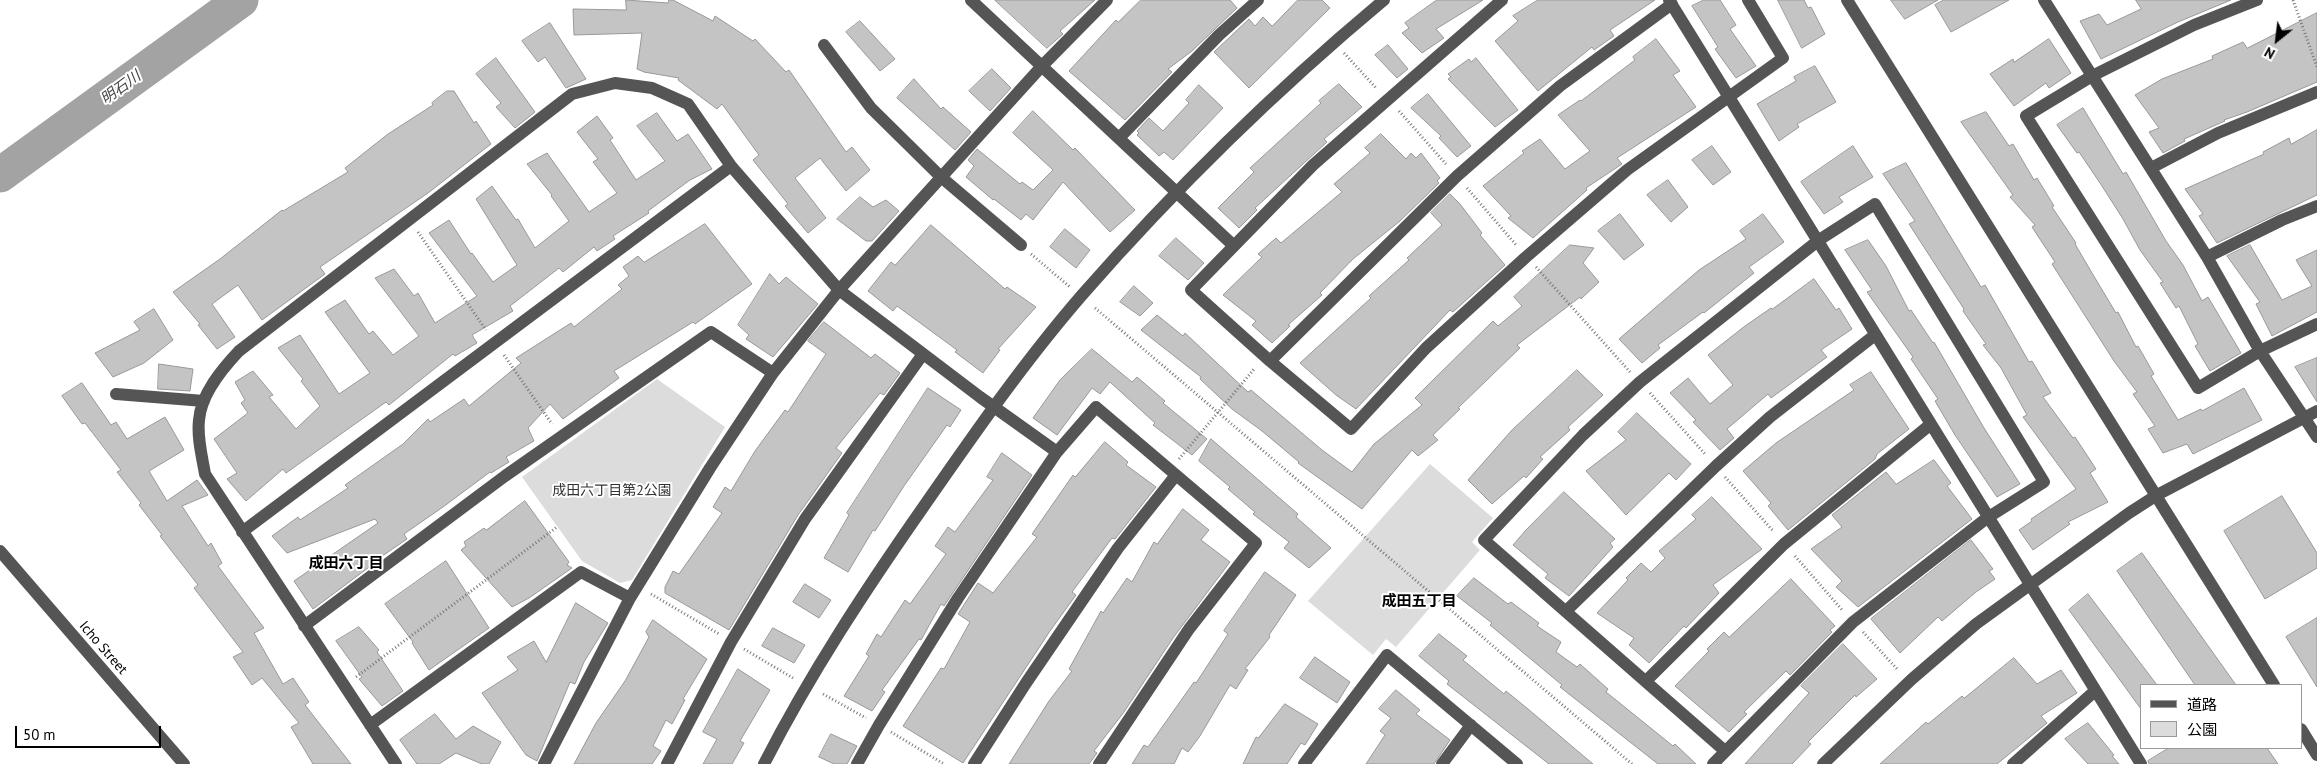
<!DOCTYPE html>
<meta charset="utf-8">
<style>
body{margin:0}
#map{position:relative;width:2317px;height:764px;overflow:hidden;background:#fff;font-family:"PT Sans","Noto Sans JP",sans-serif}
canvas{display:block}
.legend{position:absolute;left:2140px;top:684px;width:162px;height:65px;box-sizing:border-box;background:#fff;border:1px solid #999;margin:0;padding:6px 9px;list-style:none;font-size:15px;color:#000}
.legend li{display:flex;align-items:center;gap:10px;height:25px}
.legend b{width:25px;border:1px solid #999}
.north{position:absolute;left:2252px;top:15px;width:50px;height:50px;-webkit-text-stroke:4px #fff;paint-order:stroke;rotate:209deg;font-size:14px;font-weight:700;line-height:20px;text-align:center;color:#000}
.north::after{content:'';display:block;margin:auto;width:18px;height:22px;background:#000;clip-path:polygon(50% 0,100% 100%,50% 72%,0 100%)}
.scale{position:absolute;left:15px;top:726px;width:146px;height:22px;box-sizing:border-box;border:2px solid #000;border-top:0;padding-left:6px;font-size:15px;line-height:18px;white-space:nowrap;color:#000;-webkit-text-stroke:4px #fff;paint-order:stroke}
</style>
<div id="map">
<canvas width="2317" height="764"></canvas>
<ul class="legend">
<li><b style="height:6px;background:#555"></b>道路</li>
<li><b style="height:14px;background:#dcdcdc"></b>公園</li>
</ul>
<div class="north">N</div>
<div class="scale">50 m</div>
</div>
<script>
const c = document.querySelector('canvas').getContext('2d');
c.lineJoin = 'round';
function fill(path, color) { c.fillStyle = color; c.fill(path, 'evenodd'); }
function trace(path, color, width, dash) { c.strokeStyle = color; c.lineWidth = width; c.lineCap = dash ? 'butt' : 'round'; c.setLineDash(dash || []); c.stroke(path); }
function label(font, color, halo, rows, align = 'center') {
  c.font = font + ' "PT Sans","Noto Sans JP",sans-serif'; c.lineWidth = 4; c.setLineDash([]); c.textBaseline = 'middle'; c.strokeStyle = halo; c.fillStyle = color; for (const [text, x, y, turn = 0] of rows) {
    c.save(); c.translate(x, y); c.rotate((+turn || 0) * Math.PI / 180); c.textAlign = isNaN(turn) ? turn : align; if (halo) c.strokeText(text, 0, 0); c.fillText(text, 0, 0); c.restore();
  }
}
fill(new Path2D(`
 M657,379L725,427L632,580L620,583L582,561L522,477Z
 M1430,464L1493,518L1472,542L1480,550L1396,647L1386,639L1373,655L1308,601Z`), '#dcdcdc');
trace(new Path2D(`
 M0,175L241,0`), '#a3a3a3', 35);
const building = new Path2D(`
 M626,0L668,3L669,0H673L713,21L715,16L753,41L755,39L786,72L789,70L846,152L852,147L870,170L846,191L820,158L795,178L826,218L808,233L785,206L788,204L753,160L759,155L722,104L717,109L678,80L679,78L644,72L637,69L642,33L574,35L573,9L626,10Z
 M995,0H1095L1060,31L1063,34L1047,48Z
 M1141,0H1230L1237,8L1192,51L1168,69L1172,72L1125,120L1069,71L1116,20L1118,22Z
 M1298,0H1322L1330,8L1249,88L1214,52L1249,19L1255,26L1263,17L1272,26Z
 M1437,0H1483L1436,29L1444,38L1422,53L1402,33L1409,28L1405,23Z
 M1538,0H1655L1610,30L1614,36L1594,50L1592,47L1538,91L1495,41L1518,21L1513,16Z
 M1704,0H1720L1736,25L1730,29L1756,66L1736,78L1715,49L1718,47L1692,6Z
 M1778,0H1804L1808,8L1811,7L1825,34L1802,48Z
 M1891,0H1938L1905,19Z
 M1944,0H2009L1951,32L1935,5Z
 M2136,0H2231L2178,22L2101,59L2080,21L2099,14L2107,25L2141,9Z
 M2317,13V82L2247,112L2224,120L2225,121L2184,139L2185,141L2163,153L2149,132L2159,128L2135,95L2162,79L2213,59L2212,56L2243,42L2247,48Z
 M860,21L895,59L880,71L846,32Z
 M550,23L586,79L566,88L545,57L538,62L522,41Z
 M1656,39L1680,71L1673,75L1696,107L1617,158L1622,164L1586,188L1587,190L1533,238L1508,218L1511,216L1483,186L1524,153L1522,151L1540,139L1565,169L1590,151L1558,115L1580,100L1581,101L1635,60L1633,57Z
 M2049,39L2071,73L2049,88L2046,83L2014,106L1990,74L2013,59L2014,62Z
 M1388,45L1408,69L1397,78L1375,55Z
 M496,58L535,112L515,128L496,107L501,103L476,74Z
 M1476,58L1518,110L1495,127L1448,79L1451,77L1448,74L1469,59L1471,62Z
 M1815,66L1836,102L1797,124L1799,127L1779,141L1757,104L1796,81L1794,77Z
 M992,69L1011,88L990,111L969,91Z
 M914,79L941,109L943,107L971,132L955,150L897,98Z
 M1339,84L1362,107L1324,139L1327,142L1255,208L1257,210L1239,228L1218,208L1254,172L1250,168L1321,103L1319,101Z
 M1199,85L1223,108L1173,160L1164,152L1159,156L1137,135L1139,133L1137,131L1149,118L1163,131L1189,103L1186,100Z
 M447,91H454L474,123L476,121L491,144L428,193L320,267L325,274L262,320L238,285L212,304L235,337L217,349L198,325L200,324L173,292L220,259L282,210L283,211L348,172L345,168L388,134L433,105L432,103Z
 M1428,94L1471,146L1457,157L1439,138L1441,136L1411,108Z
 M2083,108L2123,174L2126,172L2166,241L2183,265L2202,301L2208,297L2241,353L2210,371L2195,346L2198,344L2179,306L2176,308L2160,283L2163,282L2140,250L2123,219L2100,183L2079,152L2077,153L2057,125Z
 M1033,111L1073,150L1075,148L1135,210L1110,232L1063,182L1033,220L1026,214L1021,220L994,199L993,200L966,177L974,166L968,160L977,149L1020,184L1022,182L1033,190L1053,170L1013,133Z
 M1986,112L2009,146L2013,144L2034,180L2037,178L2054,206L2052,207L2076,243L2075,244L2092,273L2116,313L2118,312L2136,347L2138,346L2154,374L2151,376L2178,420L2201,409L2202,411L2244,388L2262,420L2193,454L2187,444L2163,453L2148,429L2155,426L2133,394L2137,392L2114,361L2052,264L2055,262L2032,227L2035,225L2010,197L2013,195L1961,122Z
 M657,113L677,141L688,134L712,169L690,180L648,211L649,213L613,236L615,239L597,251L594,247L563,272L559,268L510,306L513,311L472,335L477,343L455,356L453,354L389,405L386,402L286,473L283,469L246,501L227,479L237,473L214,439L248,413L241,403L245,400L235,382L253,371L273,395L269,397L296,429L320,406L301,381L303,379L278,348L300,335L339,394L370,373L325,312L345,300L369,334L373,331L393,355L419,336L375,278L394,269L414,296L418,293L435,323L477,296L429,233L449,220L471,254L472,253L493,282L517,265L476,199L492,186L516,220L518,219L535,248L569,221L551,196L552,195L527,164L547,153L589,212L617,193L593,162L598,159L577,132L597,116L613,138L610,140L636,180L665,161L637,126Z
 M2317,130V195L2217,243L2199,216L2203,214L2185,189L2264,154L2263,152L2289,138L2291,144Z
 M1381,134L1406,159L1411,153L1416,158L1421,153L1440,178L1437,181L1439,183L1400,221L1353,259L1320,293L1322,295L1288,325L1290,326L1272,343L1252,325L1256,321L1223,295L1262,257L1258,254L1276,238L1281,243L1342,192L1334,184L1370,153L1365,148Z
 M1712,146L1731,172L1713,185L1692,160Z
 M1853,146L1873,177L1839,197L1843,202L1824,214L1801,182Z
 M1906,163L1981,287L1985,285L2029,362L2032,361L2051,393L2043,397L2073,438L2075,437L2096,469L2090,473L2108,502L2068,522L2070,524L2033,550L2019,530L2032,521L2031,519L2076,489L2023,417L2027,415L2001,368L1983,345L1986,344L1963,311L1964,309L1909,224L1915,221L1883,174Z
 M1668,180L1688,207L1671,222L1647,195Z
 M1450,194L1460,204L1482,233L1480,235L1505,265L1453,312L1450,310L1356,409L1336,395L1300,363L1371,298L1369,296L1409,260L1407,258L1442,225L1431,213Z
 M860,197L873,207L886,200L899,211L872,241H866L837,219Z
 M1620,214L1644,245L1624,260L1598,231Z
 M1763,214L1784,242L1749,267L1754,273L1704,313L1703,312L1658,345L1660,348L1642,363L1619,339L1699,270L1746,239L1740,231Z
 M705,224L752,284L695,324L693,322L614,371L619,378L563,419L550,404L528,428L534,441L506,457L509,462L491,473L490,472L443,507L404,534L407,539L375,561L376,562L313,609L294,581L378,523L375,519L287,553L272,536L298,517L300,520L348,488L345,485L403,444L428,419L430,422L464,399L469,406L521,363L516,358L571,323L574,327L622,289L618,285L629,276L623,267L638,256L644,262Z
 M931,225L1005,289L1007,287L1036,307L998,349L1000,350L983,373L955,352L957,350L897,306L893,311L868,291L891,262L895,265Z
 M1065,229L1090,250L1076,268L1050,247Z
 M1176,238L1204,263L1188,280L1159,256Z
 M1868,240L1886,266L1909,311L1911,310L1933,343L1934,342L1984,428L2020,484L1997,497L1955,435L1935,401L1938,399L1911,359L1913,357L1867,292L1872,290L1845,250Z
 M1570,245L1594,248L1583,263L1599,282L1581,299L1580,297L1517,345L1520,348L1458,408L1460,409L1433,435L1438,440L1418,456L1412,450L1362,509L1298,463L1299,462L1262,431L1232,409L1200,379L1201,377L1141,330L1157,315L1183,336L1185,333L1248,392L1251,390L1322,450L1352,472L1374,444L1422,405L1415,398L1432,381L1493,321L1498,326L1522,306L1514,297Z
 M2250,245L2282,300L2312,286L2296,260L2317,250V312L2272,336L2256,304L2260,302L2227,256Z
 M770,274L779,284L786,277L818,304L773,357L746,339L749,335L738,325Z
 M1814,279L1836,310L1839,308L1852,329L1821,350L1827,357L1771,398L1768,394L1727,429L1734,438L1720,450L1693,422L1696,420L1670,393L1688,378L1710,404L1733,385L1708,355L1745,326L1771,308L1772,309Z
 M1134,286L1153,303L1140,316L1120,302Z
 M154,309L173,340L144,363L113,377L95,353L140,330L134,322Z
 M824,322L871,358L875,354L900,373L884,395L880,393L836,448L842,453L798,515L729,630L665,593V587L673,571L679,574L722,513L713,507L725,487L731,491L755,451L785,410L788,412L826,354L808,341Z
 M1092,349L1132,382L1137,377L1165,401L1163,403L1207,439L1192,455L1153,425L1155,423L1110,382L1100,394L1092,388L1057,435L1033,418L1060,380Z
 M2317,358V402L2295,367Z
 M159,364L193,369L190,391L158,389Z
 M1577,370L1603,395L1568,427L1570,430L1540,457L1543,459L1526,478L1524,476L1492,504L1468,480L1512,430Z
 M1871,372L1909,429L1877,454L1875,459L1788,530L1768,506L1771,503L1743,471L1776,443L1854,390L1850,385Z
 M82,383L111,425L116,422L127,439L165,417L184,450L149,471L167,501L197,480L208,495L182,506L208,546L211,543L222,563L218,566L264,628L254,633L283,684L293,678L309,702L305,705L351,764H313L291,727L299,723L262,678L252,685L233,657L243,652L194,588L198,585L160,536L162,535L139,505L141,503L117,472L121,470L85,423L82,424L62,396Z
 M928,388L961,410L950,427L947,425L904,486L875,531L873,530L848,572L824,558L849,515L847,513Z
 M1637,413L1691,464L1676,480L1669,473L1626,515L1586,471L1626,440L1618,432Z
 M1211,439L1298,514L1296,517L1331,548L1309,568L1284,548L1289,542L1253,514L1255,512L1228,489L1230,487L1199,461Z
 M1105,442L1128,462L1126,465L1156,487L1115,539L1112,538L1072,592L1076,595L1050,631L963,763L903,726L941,668L944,669L970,622L958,614L978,583L993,593L1037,537L1032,534L1073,475L1075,477Z
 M1002,453L1032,475L944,606L941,604L921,640L919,639L882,690L885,692L872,711L844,696L869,656L866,654L877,634L881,637L905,600L910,604L946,554L935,546L948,527L955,532L993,480L987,477Z
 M1934,460L1951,483L1947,486L1972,519L1858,607L1836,587L1842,581L1811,549L1842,527L1832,515L1886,472L1896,484Z
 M1564,492L1615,539L1610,543L1613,547L1569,596L1545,578L1548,574L1513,545L1526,530Z
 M2282,496L2317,553V568L2265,599L2224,531Z
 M1712,497L1762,549L1713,585L1719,593L1686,628L1684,626L1649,663L1629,645L1634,638L1597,613L1628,580L1626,578L1641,563L1651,572L1665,558L1659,551L1696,519L1692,515Z
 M525,501L569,562L567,565L572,568L529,598L512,607L461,550L466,546L464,542L484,528L486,530Z
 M1183,509L1209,530L1201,540L1230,562L1173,638L1124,712L1094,751L1097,753L1089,764H1009L1049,701L1072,671L1069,669L1101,611L1103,613L1127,578L1132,582L1154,542L1157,544Z
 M1971,540L1993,569L1989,571L1995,579L1976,592L1942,621L1938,617L1900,653L1871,619Z
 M2142,553L2236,685H2195L2117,571Z
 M446,561L489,628L429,670L412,643L413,642L385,604Z
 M1265,572L1296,595L1269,635L1270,637L1245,669L1248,670L1236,689L1230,685L1200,736L1188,752L1182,748L1174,764H1132L1144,745L1148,747L1194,682L1196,683L1228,634L1224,631Z
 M1474,578L1508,604L1511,602L1539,623L1537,626L1561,642L1556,652L1577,667L1580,664L1608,689L1606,692L1673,746L1675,744L1696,764H1658L1560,687L1562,685L1490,625L1492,623L1457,596Z
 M1791,579L1835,626L1830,630L1832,632L1790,675L1786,671L1744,712L1747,714L1729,732L1675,686L1709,651L1707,649L1724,632L1729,637Z
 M805,584L831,600L819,618L793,602Z
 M2088,594L2157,685H2141V709L2069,610Z
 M576,603L608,623L584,662L575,684L570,682L537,761L526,755L482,693L518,670L507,657L534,641L546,662Z
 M2317,618V687L2286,637Z
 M653,620L707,659L683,699L685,700L672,724L666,720L653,746L661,751L652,764H574L596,723L625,681L649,637L646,632Z
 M359,627L379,650L377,652L403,691L382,706L359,679L362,677L336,641Z
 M773,628L805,645L794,663L762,646Z
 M1439,634L1467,656L1463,660L1504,694L1506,691L1528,709L1593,764H1549L1447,684L1449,681L1419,656Z
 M1843,644L1877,679L1856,697L1855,695L1808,742L1811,744L1792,764H1745L1809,693L1801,686Z
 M1315,657L1350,682L1337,703L1300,678Z
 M2014,658L2037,684L2061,670L2077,693L2041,716L2047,723L1997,764H1880L1926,722L1928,724L1962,696L1964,698Z
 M738,669L770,690L740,741L744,743L732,764H703L717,739L703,732Z
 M1396,690L1420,710L1416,714L1450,740L1434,764H1366L1385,735L1380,731L1391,718L1379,709Z
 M1285,704L1318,724L1305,745L1301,743L1287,764H1243L1256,737L1258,738Z
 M435,714L456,739L473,726L501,742L489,764H482L456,753L439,764H417L400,740Z
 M2088,723L2114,755L2112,756L2119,764H2088L2065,739Z
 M831,734L857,746L847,764H834L819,757Z
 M2169,748H2267L2278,764H2149L2148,761Z`);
fill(building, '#c4c4c4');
trace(building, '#999', 1);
trace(new Path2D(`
 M2293,0L2317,67
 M1344,53L1377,89
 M1399,111L1446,164
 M1467,188L1517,246
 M418,232L486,330
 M1031,254L1070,287
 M1536,267L1630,372
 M1095,308L1632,764
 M504,355L552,424
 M1650,393L1706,455
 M1179,459L1255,368
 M1725,477L1774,532
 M1795,556L1843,611
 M651,594L719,634
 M1863,632L1898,670
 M744,649L793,678
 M356,677L557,527
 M823,694L866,718
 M891,732L944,764`), '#777', 3, [1, 2.5]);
trace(new Path2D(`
 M971,0L1234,246
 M1502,0L1313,165L1191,290L1270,361L1351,429L1426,348L1526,257L1627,170L1783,58L1748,0
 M1669,0L2141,764
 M1847,0L2274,685
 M2044,0L2207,257L2260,351L2317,437
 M2257,0L2194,25L2092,76L2026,116L2198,388L2260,351L2317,324
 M824,45L871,108L941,177L1021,245
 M1119,138L1219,35L1258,0
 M2151,168L2218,133L2317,92
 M2207,257L2282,220L2317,206
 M1270,361L1457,176L1560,86L1672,4
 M116,394L204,401
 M242,532L731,166
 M0,551L184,764
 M1566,611L1716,466L1770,417L1875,335
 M304,626L505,476L711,332L773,373
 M1646,681L1784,544L1931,424
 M370,725L581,572L630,598
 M2301,729L2317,755
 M396,764L205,474C202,456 197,438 199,420C201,394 222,369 239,351L572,94L615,83L652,88L688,104L731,166L839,290L980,397L1057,452
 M544,764L630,598L710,468L773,373L839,290L1042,66L1107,0
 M667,764L731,642L805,519L923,354
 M764,764C810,674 866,589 924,506C974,434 1024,362 1082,295C1174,190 1276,90 1384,0
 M857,764L879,725L958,598L1057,452L1096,407L1256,543L1189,629L1099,764
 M974,764L1026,683L1118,548L1176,475
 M1304,764L1387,655L1517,764
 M1442,764L1471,725
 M1713,764L1853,622L1987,518L2044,482L1875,204L1819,240L1640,382L1583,435L1484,540L1725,751
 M1823,764L1912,679L1976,624L2129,513L2157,495L2317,411
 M2013,764L2095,691`), '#555', 12);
label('14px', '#333', '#fff', [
 ["成田六丁目第2公園",612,491]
]);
label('14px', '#000', '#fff', [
 ["Icho Street",103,648,49]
]);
label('italic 15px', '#444', '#fff', [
 ["明石川",121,88,-36]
]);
label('bold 15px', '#000', '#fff', [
 ["成田六丁目",346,564],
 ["成田五丁目",1419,602]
]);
</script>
